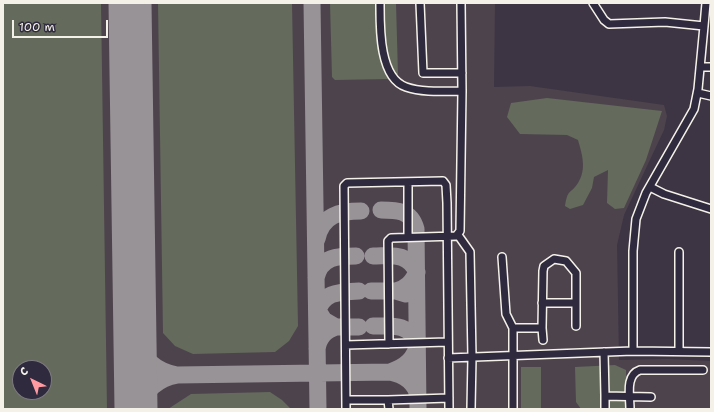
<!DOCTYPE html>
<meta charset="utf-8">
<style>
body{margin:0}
#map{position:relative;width:714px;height:412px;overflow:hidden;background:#3d3544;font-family:"Shantell Sans",sans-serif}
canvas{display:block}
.frame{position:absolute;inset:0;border:4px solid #f4f1e8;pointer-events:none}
.north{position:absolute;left:12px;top:360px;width:40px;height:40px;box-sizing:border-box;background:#2f2a3d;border:1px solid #7e7a81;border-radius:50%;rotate:317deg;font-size:11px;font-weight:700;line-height:16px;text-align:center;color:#f4f1e8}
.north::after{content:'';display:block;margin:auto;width:14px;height:18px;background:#ff9aa2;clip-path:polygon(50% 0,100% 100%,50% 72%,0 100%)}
.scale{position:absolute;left:12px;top:20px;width:96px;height:18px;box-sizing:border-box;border:2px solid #f4f1e8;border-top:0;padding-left:5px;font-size:12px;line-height:14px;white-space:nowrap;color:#f4f1e8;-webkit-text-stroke:3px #2f2a3d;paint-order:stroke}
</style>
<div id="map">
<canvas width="714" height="412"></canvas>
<div class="frame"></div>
<div class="north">С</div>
<div class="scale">100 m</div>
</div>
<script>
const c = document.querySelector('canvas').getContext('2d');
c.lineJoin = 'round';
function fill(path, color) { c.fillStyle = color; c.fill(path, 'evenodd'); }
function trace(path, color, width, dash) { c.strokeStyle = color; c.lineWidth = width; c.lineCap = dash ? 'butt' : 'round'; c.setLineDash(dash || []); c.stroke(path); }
fill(new Path2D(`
 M3,3H495L494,87L530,86L664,105L667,116L664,130L624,215L617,245L619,360L668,359L711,361V409H3ZM20,368H44V392H20Z`), '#4d434c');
fill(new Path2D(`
 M3,3H101L107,409H3ZM20,368H44V392H20Z
 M158,3H292L298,326L289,341L275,352L193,354L175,346L163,333Z
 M330,3H396L398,74L390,79L335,80L332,77Z
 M547,98L662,111L646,160L624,208L615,209L607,203L608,170L594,177L592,188L583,205L570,209L565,206C568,188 570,195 578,183C587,169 582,154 578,140L567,135L520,134L507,117L511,103Z
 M615,365L626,370V409H581L576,402L575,367Z
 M521,367H541V409H521Z
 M270,392L282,400L291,409H168L191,394Z`), '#646a5c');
trace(new Path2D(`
 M312,3L318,409
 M381,210C397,210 411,210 416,229L418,409
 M317,239C322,215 340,211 361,211
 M373,256C392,256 407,252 417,272C412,282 407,288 396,291
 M316,278C321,256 338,256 356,256
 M371,291H396L406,294
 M317,309L324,320L336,327C325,331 319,337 317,349
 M317,313C323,291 340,292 359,291
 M373,326C392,326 408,323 418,343C415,359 405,367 390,372C404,375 415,382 418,396
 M336,327H359
 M135,337C141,358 155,371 177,375
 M138,409C144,391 158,378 177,375L390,372`), '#989396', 17);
trace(new Path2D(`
 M130,3L136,409`), '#989396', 43);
const minor = new Path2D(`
 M380,3C380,27 379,78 406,87C423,93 445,91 462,91L461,3
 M420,3L423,73H462
 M593,3L604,20L609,24L665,22L704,26L698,89L694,109L646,193L636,219L633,251V351L711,352
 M704,26L706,3
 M700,67H711
 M698,93L711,96
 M408,182V237
 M650,187L664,194L711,209
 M458,235L470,252L472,357L471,409
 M502,257L506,314L513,328V409
 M576,326V303
 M513,328H542L543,271L544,266L554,259L566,261L576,273V303H542
 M542,328L543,340
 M389,344L388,241L391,238L456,236L460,231L462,91
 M346,345L447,342
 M679,351V252
 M604,352L605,396L651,397
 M448,358L633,351
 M605,396V409
 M346,400H388
 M346,409L344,186L347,183L443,181L446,185L447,203L449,409
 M389,409L388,400L449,398
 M630,409C630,396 625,375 640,370H703`);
trace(minor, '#f4f1e8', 10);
trace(minor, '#2f2a3d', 7);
</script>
